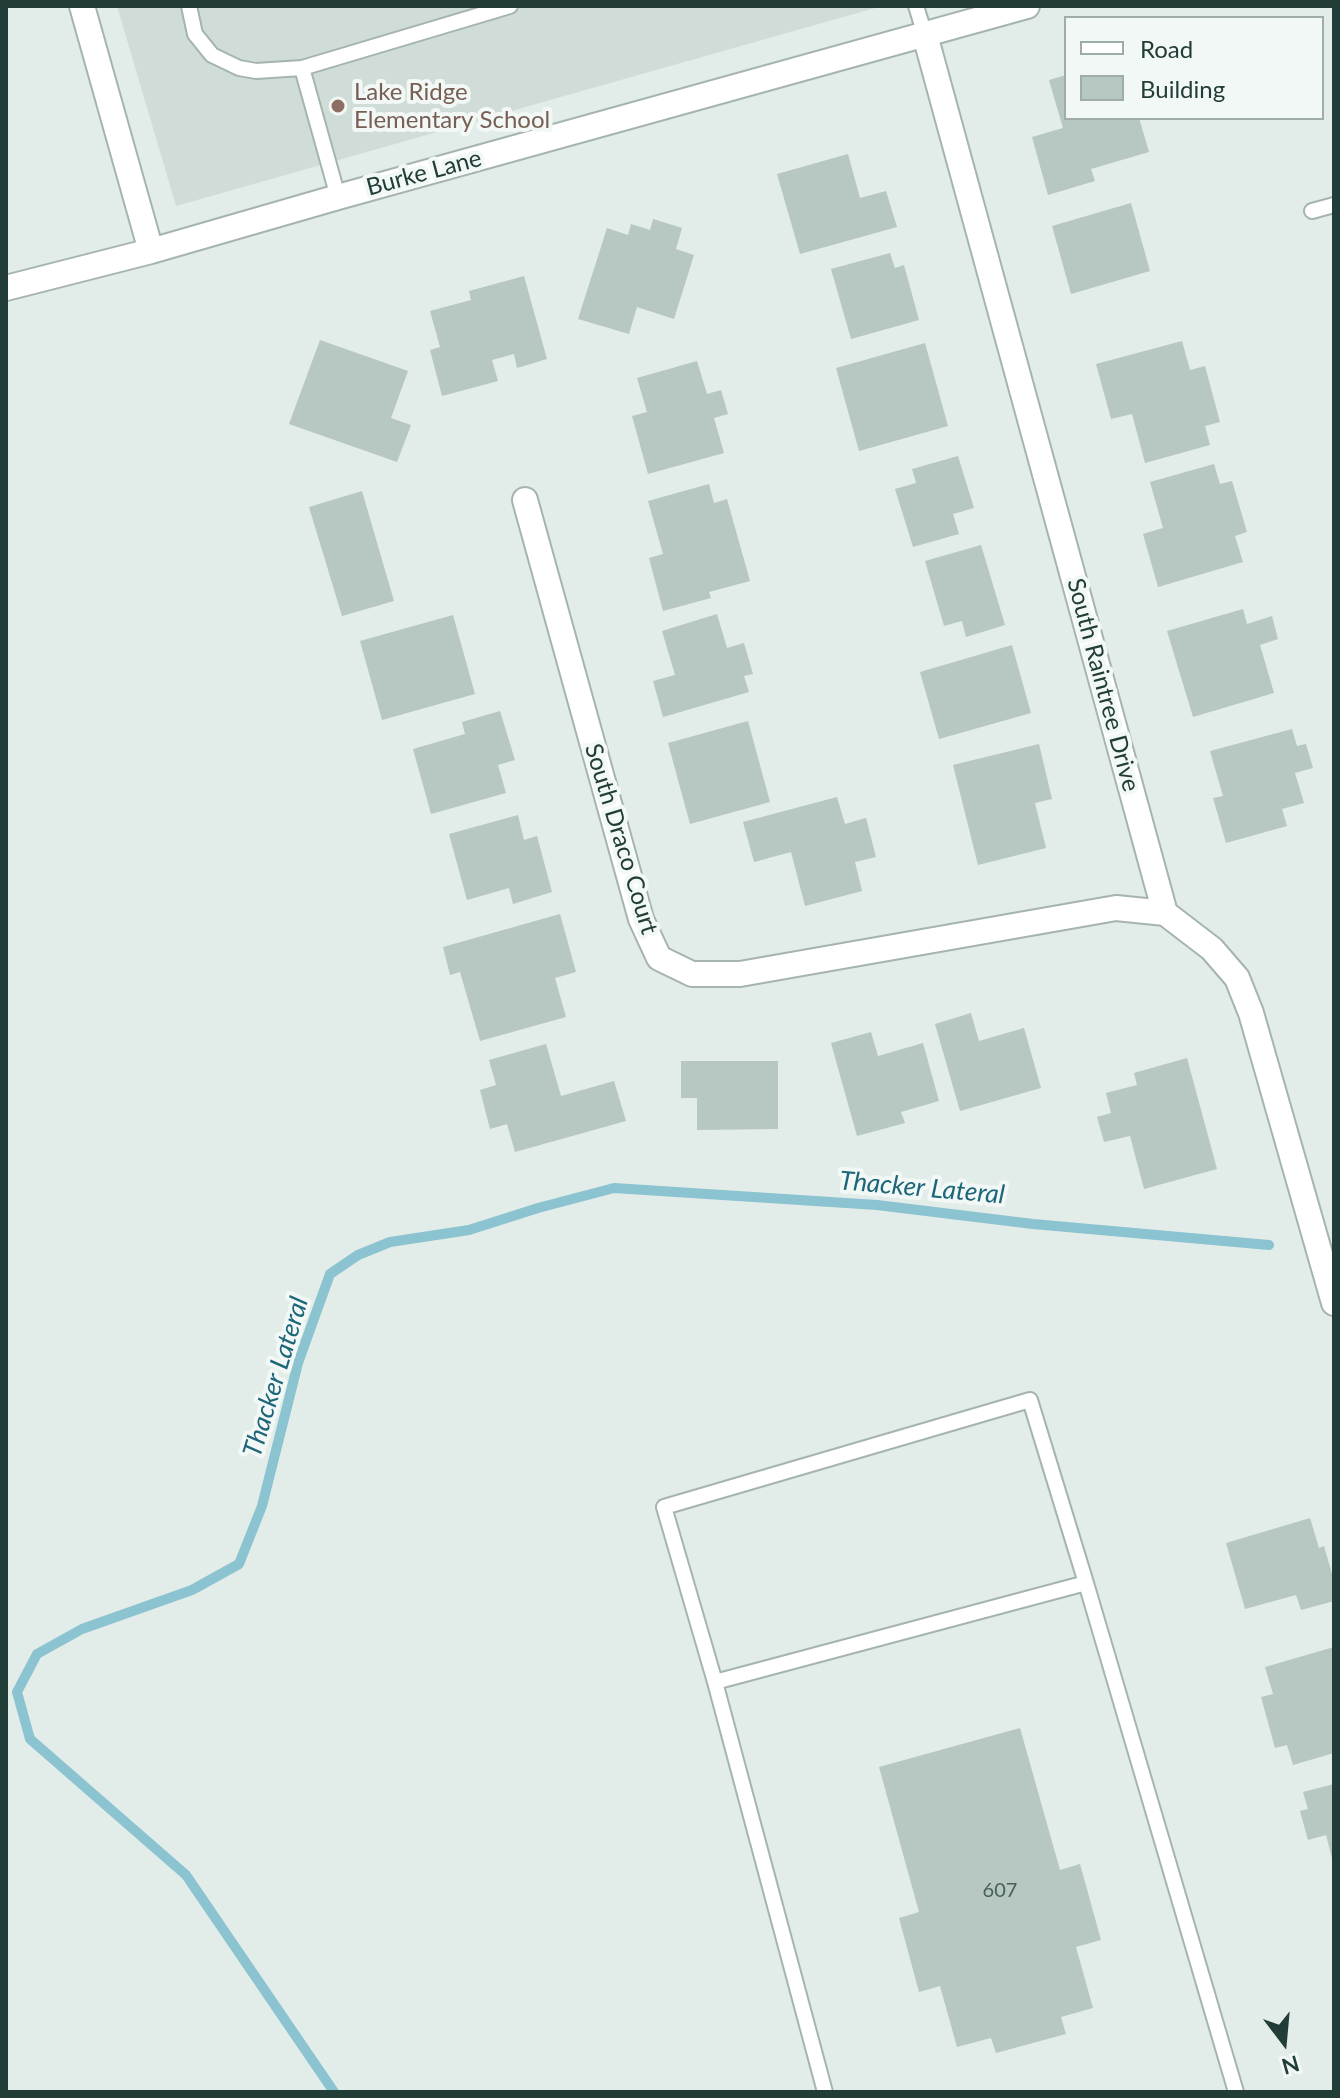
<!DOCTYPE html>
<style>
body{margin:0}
#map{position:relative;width:1340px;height:2098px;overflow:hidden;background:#e2ece8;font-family:Lato,sans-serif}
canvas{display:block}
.frame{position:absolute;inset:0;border:8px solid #223d37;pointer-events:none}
.legend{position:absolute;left:1064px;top:16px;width:260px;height:104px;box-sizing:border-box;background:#f2f8f6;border:2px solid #9fadaa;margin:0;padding:10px 14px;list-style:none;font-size:24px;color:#223d37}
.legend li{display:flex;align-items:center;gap:16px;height:40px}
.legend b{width:40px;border:2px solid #9fadaa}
.north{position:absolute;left:1244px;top:2002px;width:80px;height:80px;-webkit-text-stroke:6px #f2f8f6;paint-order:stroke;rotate:164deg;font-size:22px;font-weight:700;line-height:32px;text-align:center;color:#223d37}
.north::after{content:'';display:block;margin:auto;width:28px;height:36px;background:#223d37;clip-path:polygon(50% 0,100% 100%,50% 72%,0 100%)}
</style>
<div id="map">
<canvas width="1340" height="2098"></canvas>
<div class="frame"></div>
<ul class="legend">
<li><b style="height:10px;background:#fff"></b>Road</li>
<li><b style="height:22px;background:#b7c7c1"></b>Building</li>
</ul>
<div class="north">N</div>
</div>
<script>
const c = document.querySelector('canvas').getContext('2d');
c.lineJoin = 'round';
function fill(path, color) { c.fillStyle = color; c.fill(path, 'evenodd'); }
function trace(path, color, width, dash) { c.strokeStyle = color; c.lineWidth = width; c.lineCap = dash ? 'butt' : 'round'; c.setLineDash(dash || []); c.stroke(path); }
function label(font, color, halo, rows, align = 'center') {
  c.font = font + ' Lato,sans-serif'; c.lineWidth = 8; c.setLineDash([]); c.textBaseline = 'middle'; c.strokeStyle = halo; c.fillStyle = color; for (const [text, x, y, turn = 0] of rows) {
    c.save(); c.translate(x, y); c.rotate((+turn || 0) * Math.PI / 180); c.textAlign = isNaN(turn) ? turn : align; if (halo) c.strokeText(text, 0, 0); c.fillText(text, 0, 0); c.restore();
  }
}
fill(new Path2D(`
 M117,6H882L176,206Z`), '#d0dcd7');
trace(new Path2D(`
 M334,2092L186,1875L30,1739L17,1692L37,1654L82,1629L192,1590L239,1564L262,1506L298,1363L330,1274L358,1255L390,1242L469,1230L538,1208L614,1188L877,1205L1033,1224L1269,1245`), '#8bc3d0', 10);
fill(new Path2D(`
 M1066,75V118H1139L1149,152L1091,169L1095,181L1048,195L1032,137L1063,128L1049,80Z
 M848,154L860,198L886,191L897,227L800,254L777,174Z
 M1131,203L1150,271L1071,294L1052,226Z
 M653,219L682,228L676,249L694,255L674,319L637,307L629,334L578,319L607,228L628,235L631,224L650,230Z
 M890,253L895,268L904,265L919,320L851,339L831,269Z
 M524,276L547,359L517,368L514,354L492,360L498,381L442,396L430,350L440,347L430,311L471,300L469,291Z
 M320,340L408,371L391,418L411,425L397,462L289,424Z
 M1182,341L1190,370L1205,366L1220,422L1205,426L1210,445L1145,463L1132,414L1111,419L1096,364Z
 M925,343L948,426L859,451L836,368Z
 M697,361L707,394L721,390L728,414L714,418L724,453L648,474L632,416L647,412L637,378Z
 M958,456L974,508L953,514L959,534L913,547L895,489L916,483L912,469Z
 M1214,464L1220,484L1232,481L1247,532L1235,536L1243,562L1158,587L1143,534L1163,528L1150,482Z
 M709,484L714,503L727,499L750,581L709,592L711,598L663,611L649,558L663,554L648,501Z
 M362,491L394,601L342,616L309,507Z
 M981,545L1005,625L966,637L962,621L944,626L925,561Z
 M1243,609L1247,624L1272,616L1278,639L1260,645L1274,693L1193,717L1167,631Z
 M717,614L727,648L744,643L753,674L744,676L749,692L663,717L653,681L675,675L662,631Z
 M453,615L475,694L382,720L360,641Z
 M1012,645L1031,713L939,739L920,672Z
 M500,711L515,760L498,765L506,793L431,814L413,749L465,734L462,722Z
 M748,721L770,802L690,824L668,743Z
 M1292,729L1297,746L1306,744L1313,768L1295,773L1304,803L1282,809L1287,826L1226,843L1213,798L1223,796L1210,751Z
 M1039,744L1052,799L1035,803L1046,848L978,865L953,765Z
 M837,797L845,824L866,818L876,857L855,862L862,891L805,906L791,852L754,862L743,822Z
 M518,815L524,840L537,836L552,892L513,904L509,888L467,900L449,834Z
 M560,914L576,972L555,978L566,1017L480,1041L460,972L450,975L443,947Z
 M971,1013L979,1041L1024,1028L1041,1088L960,1111L935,1024Z
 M871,1032L878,1056L923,1043L939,1101L901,1112L905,1123L857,1136L831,1043Z
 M546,1044L561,1096L614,1081L626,1121L515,1152L507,1124L490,1129L480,1090L496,1085L489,1060Z
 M1187,1058L1217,1169L1144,1189L1130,1136L1104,1142L1097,1117L1111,1113L1106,1093L1137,1085L1134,1073Z
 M681,1061H778V1129L697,1130V1098H681Z
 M1310,1518L1319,1548L1324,1546L1334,1581V1601L1301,1610L1296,1595L1245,1609L1226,1543Z
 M1334,1647V1753L1293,1765L1287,1745L1275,1748L1261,1697L1273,1694L1265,1667Z
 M1020,1728L1060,1870L1080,1864L1101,1940L1076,1947L1093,2008L1061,2017L1066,2034L996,2053L991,2038L957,2047L940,1986L919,1992L899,1918L919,1912L879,1767Z
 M1334,1784V1862H1333L1326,1835L1308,1840L1300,1811L1308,1809L1303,1792Z`), '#b7c7c1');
const service = new Path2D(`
 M189,6L195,34L212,55L239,68L256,71L302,68L338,197
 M916,6L925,35
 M302,68L510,6
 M1312,211L1334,205
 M715,1682L664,1507L1030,1400L1086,1583
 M825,2092L715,1682L1086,1583L1236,2092`);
const minor = new Path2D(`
 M82,6L151,251
 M925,35L1165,913L1212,949L1237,978L1251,1013L1334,1303
 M6,288L151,251L338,197L1027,6
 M525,500L641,919L659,958L692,974H740L1116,908L1165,913`);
trace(service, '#a5b4af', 18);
trace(minor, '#a5b4af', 28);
trace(service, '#fff', 14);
trace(minor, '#fff', 24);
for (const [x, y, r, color] of [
 [338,106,8,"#8d6e63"]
]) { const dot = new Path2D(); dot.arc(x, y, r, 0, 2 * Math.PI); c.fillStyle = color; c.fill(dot); trace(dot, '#f2f8f6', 3); }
label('20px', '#47605a', null, [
 ["607",1000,1891]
]);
label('24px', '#785e54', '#f2f8f6', [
 ["Lake Ridge",354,92],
 ["Elementary School",354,120]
], 'left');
label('24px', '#223d37', '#f2f8f6', [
 ["Burke Lane",424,173,-15],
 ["South Raintree Drive",1103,685,75],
 ["South Draco Court",621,839,73]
]);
label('italic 26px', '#1d6578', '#f2f8f6', [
 ["Thacker Lateral",922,1188,5],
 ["Thacker Lateral",276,1377,-73]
]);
</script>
